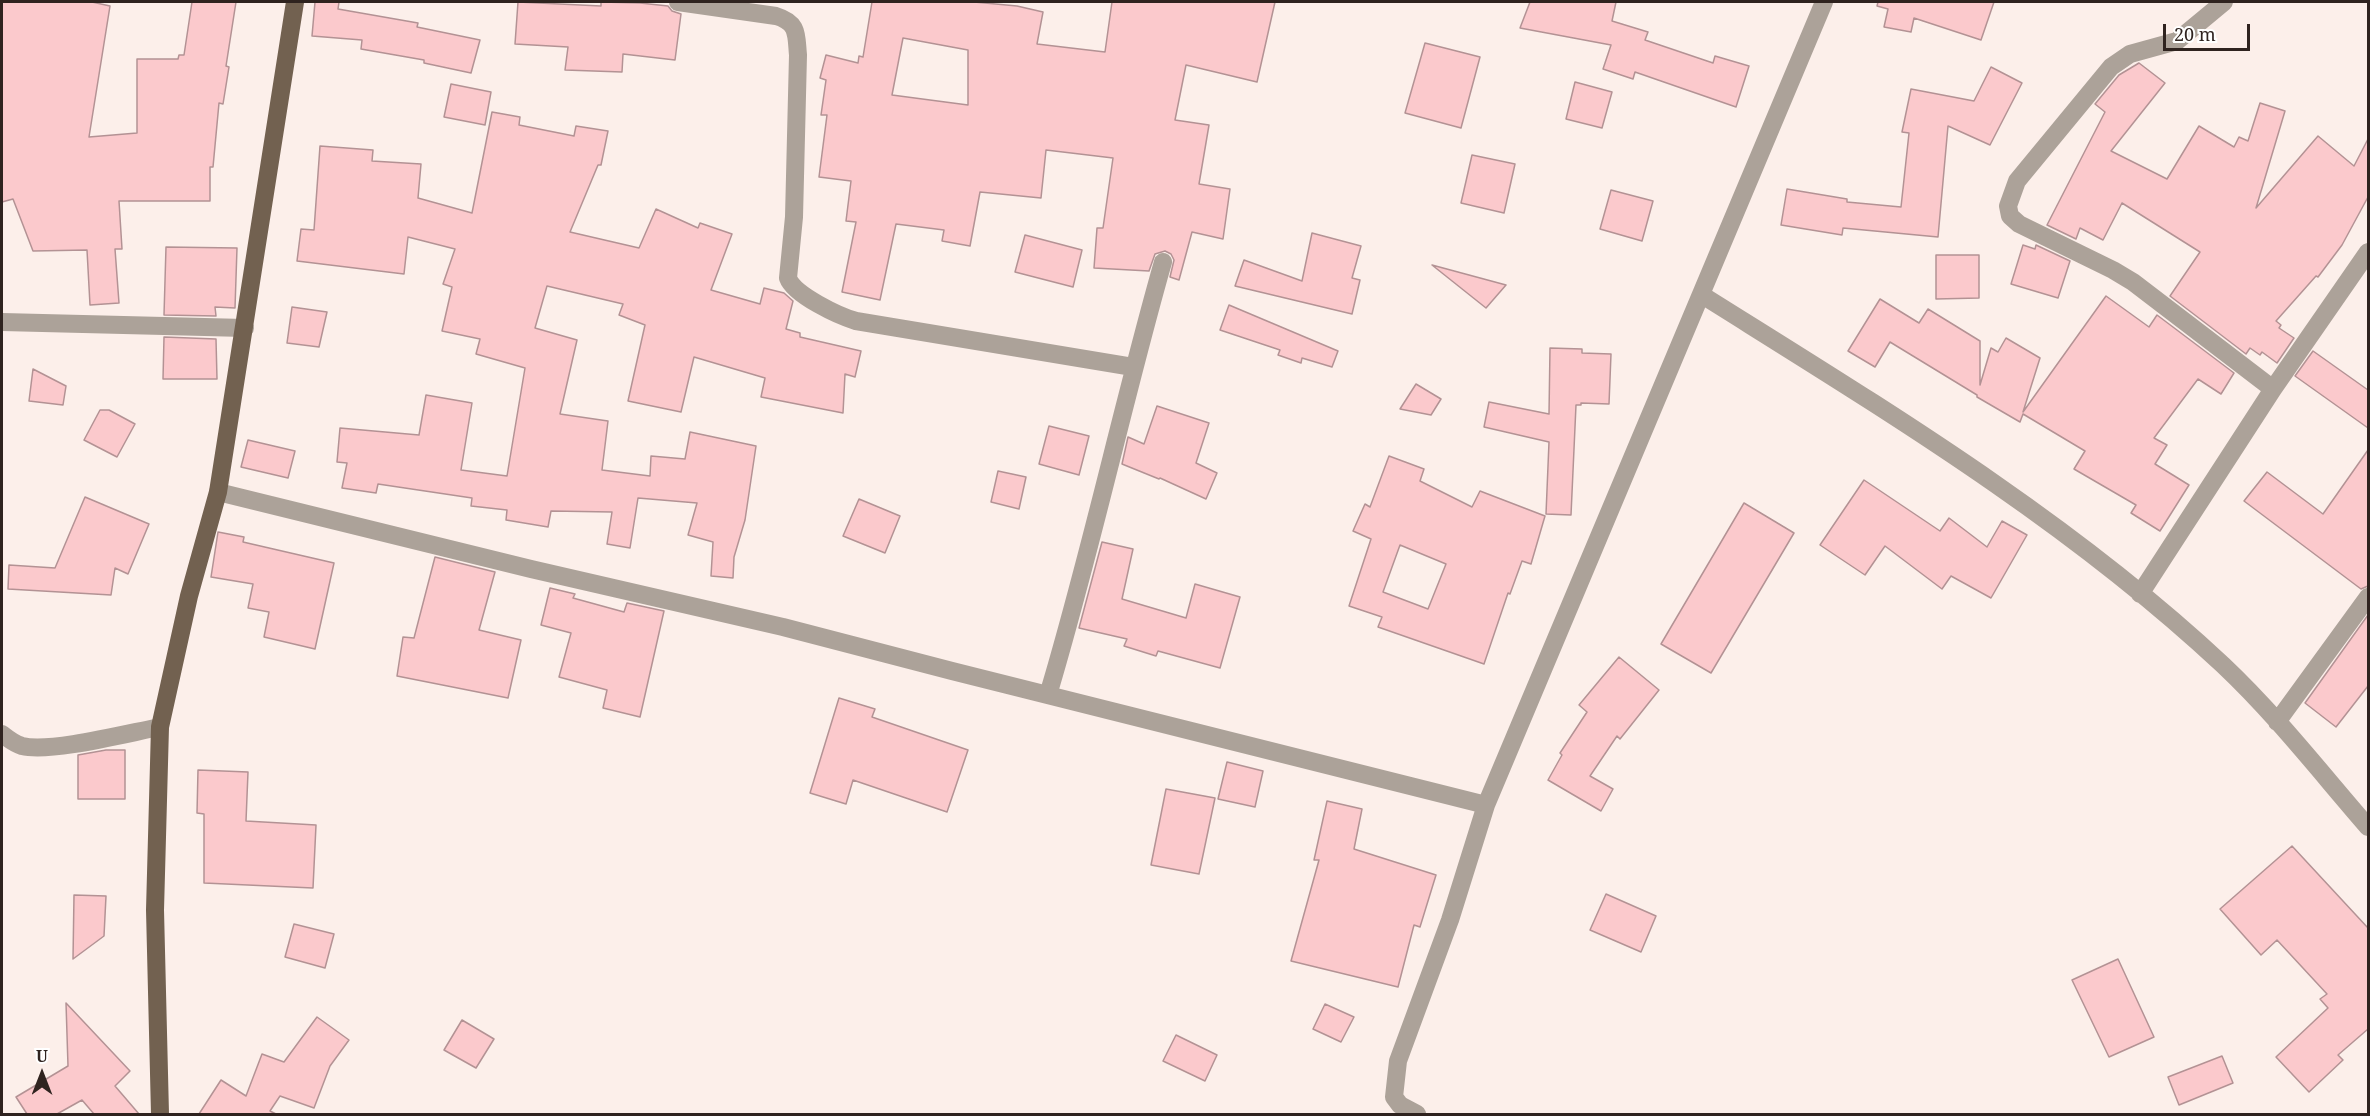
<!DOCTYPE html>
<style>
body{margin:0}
#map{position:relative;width:2370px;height:1116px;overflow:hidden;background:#fcefea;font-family:"Noto Serif",serif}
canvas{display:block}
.frame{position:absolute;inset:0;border:3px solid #2f231f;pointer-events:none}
.north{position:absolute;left:12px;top:1044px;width:60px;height:60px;-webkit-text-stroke:4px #fff;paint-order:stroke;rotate:0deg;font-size:16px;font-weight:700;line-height:24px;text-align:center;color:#2f231f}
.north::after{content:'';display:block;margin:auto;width:21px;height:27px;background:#2f231f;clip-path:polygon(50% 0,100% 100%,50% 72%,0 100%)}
.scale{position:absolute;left:2163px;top:24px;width:87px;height:27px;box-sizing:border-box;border:3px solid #2f231f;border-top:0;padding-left:8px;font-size:18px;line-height:21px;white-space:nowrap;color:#2f231f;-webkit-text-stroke:4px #fff;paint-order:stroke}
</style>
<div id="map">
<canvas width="2370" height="1116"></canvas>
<div class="frame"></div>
<div class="north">U</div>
<div class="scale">20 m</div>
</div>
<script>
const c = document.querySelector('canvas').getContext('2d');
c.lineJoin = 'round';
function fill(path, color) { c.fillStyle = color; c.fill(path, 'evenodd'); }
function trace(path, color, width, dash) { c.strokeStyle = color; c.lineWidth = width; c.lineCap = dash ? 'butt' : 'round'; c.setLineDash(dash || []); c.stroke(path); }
const building = new Path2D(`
 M2,2H92L110,6L89,137L137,133V59H178L179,55H184L192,2H236L226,66L229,67L223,104L219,103L213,167H210V201H119L122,249H115L119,303L90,305L87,250L33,251L13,199L2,202Z
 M315,2H339L338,9L418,23L417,27L480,40L471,73L424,63V60L361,49L362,40L312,36Z
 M518,2L601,6V2L640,3L668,6L672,11L681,14L675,60L623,54L622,72L565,70L568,47L515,44Z
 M872,2H974L1017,6L1043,12L1037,44L1105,52L1112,2H1275L1257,82L1186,65L1175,120L1209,125L1199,184L1230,189L1223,239L1192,232L1179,280L1170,277L1174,260L1171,254L1165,251L1155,254L1149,271L1094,268L1097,228H1103L1113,158L1046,150L1041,198L980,192L970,246L942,241L944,230L896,224L880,300L842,292L856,222L846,221L851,181L819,177L827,115H821L826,80L820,78L826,55L858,63L859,56L863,57ZM903,38L968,50V105L892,95Z
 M1530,2H1616L1612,21L1648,32L1645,40L1713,63L1715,56L1749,66L1736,107L1635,72L1633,79L1603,69L1611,45L1520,28Z
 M1878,2H1994L1981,40L1914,18L1911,32L1884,27L1888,9L1877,6Z
 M1425,43L1480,57L1461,128L1405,113Z
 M2139,63L2165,83L2111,151L2167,179L2199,126L2234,147L2239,137L2248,141L2260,103L2285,111L2256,208L2318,136L2354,166L2368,139V197L2342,245L2318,277L2316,276L2276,321L2281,325L2279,328L2294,338L2277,363L2262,352L2260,355L2250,348L2246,354L2170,296L2200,252L2122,203L2103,240L2080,228L2076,239L2047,225L2105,112L2095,104L2119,75Z
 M1991,67L2022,83L1990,145L1948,126L1938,237L1843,228L1842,235L1781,225L1787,189L1847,199V202L1901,207L1909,133L1902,132L1911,89L1974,101Z
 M1575,82L1612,92L1602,128L1566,119Z
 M451,84L491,92L485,125L444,117Z
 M492,112L520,117L519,125L574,136L576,126L608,131L601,165H598L570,232L639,248L656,209L698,228L700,223L732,234L711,290L760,304L764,288L784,293L793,301L786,329L800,333V337L861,351L855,377L845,374L843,413L761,397L765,378L694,357L681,412L628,401L645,325L619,315L623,304L547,286L535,328L577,340L560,414L608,421L602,470L650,476L651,456L685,459L690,432L756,446L745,520L734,557L733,578L711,576L713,542L688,535L697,503L638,498L630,548L607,544L612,512L551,511L548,527L506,520L507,510L471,506L472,498L378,484L376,493L342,488L347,463L337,462L340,428L419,435L426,395L472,403L461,470L507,476L525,368L476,354L480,339L442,331L452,287L443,284L455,249L408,237L404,274L297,261L301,229L314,230L320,146L373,150L372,161L421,164L418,198L472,213Z
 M1472,155L1515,164L1504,213L1461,203Z
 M1611,190L1653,201L1642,241L1600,229Z
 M1312,233L1361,246L1352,278L1360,280L1352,314L1235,286L1244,260L1302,281Z
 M1025,235L1082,250L1073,287L1015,272Z
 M2023,245L2035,249L2036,245L2070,261L2058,298L2011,284Z
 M166,247L237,248L235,308L215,307L216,316L164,315Z
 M1936,255H1979V298L1936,299Z
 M1432,265L1506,285L1486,308Z
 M2106,296L2149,327L2157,315L2234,373L2221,394L2198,379L2154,438L2167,445L2155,464L2189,485L2160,531L2131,513L2136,505L2074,469L2085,451L2023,414L2020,422L1977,397V395L1890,342L1875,367L1848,351L1880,299L1919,323L1928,309L1980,341V385L1991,348L1998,352L2006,338L2040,358L2023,412Z
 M1229,305L1338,351L1332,367L1302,358L1301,363L1278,355L1280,350L1220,330Z
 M292,307L327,312L319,347L287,343Z
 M164,337L216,339L217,379H163Z
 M1550,348L1582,349V353L1611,354L1609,404L1581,403V405H1576L1571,515L1546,514L1549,442L1484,427L1489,402L1549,414Z
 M2313,351L2368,390V428L2295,376Z
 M33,369L66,386L63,405L29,401Z
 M1416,384L1441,399L1431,415L1400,409Z
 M1157,406L1209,423L1196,463L1217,473L1206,499L1160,478L1159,479L1122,464L1128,437L1144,444Z
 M100,410H109L135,424L117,457L84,440Z
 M1049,426L1089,436L1079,475L1039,464Z
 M248,440L295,451L288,478L241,467Z
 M2368,450V586L2361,589L2244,501L2267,472L2323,514Z
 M1389,456L1424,469L1420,481L1472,507L1480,491L1545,516L1531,564L1522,561L1510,594L1508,593L1484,664L1378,627L1382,617L1349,606L1371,539L1353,531L1365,504L1370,507ZM1400,545L1446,564L1428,609L1383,592Z
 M998,471L1026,477L1019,509L991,502Z
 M1864,480L1940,531L1949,518L1987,547L2002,521L2027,535L1991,598L1951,576L1942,589L1885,546L1865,575L1820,545Z
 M85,497L149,524L128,574L115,568L111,595L8,589L9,565L55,568Z
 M859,499L900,516L885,553L843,536Z
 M1744,503L1794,533L1711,673L1661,644Z
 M218,532L244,537L243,542L334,563L315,649L264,637L269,612L248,608L253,584L211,577Z
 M1102,542L1133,549L1122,599L1186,618L1195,584L1240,597L1220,668L1158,651L1156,656L1124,646L1127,639L1079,628Z
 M435,557L495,572L479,630L521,640L508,698L397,676L403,637L414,638Z
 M550,588L575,594L573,598L624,612L627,603L664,611L640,717L603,708L607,690L559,677L571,633L541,625Z
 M2368,615V686L2336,727L2305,703Z
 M1619,657L1659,690L1620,739L1617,736L1590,776L1613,789L1601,811L1548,780L1562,755L1560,753L1587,712L1579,705Z
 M839,698L875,709L872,717L968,750L947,812L853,780L846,804L810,793Z
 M106,750H125V799H78V755Z
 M1227,762L1263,771L1255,807L1218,799Z
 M198,770L248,772L246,821L316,825L313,888L204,883V814L197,813Z
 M1166,789L1215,798L1199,874L1151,865Z
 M1327,801L1362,809L1354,849L1436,875L1420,927L1414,925L1398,987L1291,961L1319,860H1314Z
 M2292,846L2368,928V1029L2338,1055L2343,1060L2309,1092L2276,1057L2328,1008L2320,999L2327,994L2277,940L2261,955L2220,909Z
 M1606,894L1656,916L1641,952L1590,930Z
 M74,895L106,896L104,936L73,959Z
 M294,924L334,934L325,968L285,957Z
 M2118,959L2154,1037L2109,1057L2072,980Z
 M66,1003L130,1071L115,1086L139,1114H94L82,1100L57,1114H27L16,1097L68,1066Z
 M1325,1004L1354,1017L1341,1042L1313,1029Z
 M317,1017L349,1040L330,1066L314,1108L280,1096L270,1111L276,1114H199L221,1080L246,1096L262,1054L284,1062Z
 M462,1020L494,1039L476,1068L444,1050Z
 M1176,1035L1217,1055L1205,1081L1163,1061Z
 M2222,1056L2233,1083L2179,1105L2168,1077Z`);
fill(building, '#fbc9cc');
trace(building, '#b39294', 1.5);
trace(new Path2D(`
 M678,2L776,16C799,23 796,35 798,55L794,217L788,278C794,295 839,316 856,321L1133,367
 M2224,2L2177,41L2130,54L2111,67L2017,181L2008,206L2010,216L2019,224L2113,270L2133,282L2273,389
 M1702,295C1882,408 2067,519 2223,665C2276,715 2321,773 2368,827
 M2,322L245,328
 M218,492L531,569L783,627L952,671L1486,805L1824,2
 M2140,594L2273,389L2368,252
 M1048,695C1091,552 1122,406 1163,262
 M2277,722L2368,597
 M2,734C7,738 15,744 22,746C51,753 128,733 160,727
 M1417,1114L1400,1105L1394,1097L1398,1061L1450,920L1486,805`), '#aca299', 18);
trace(new Path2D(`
 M160,1114L155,910L160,727L189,596L218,492L295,2`), '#726150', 18);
</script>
